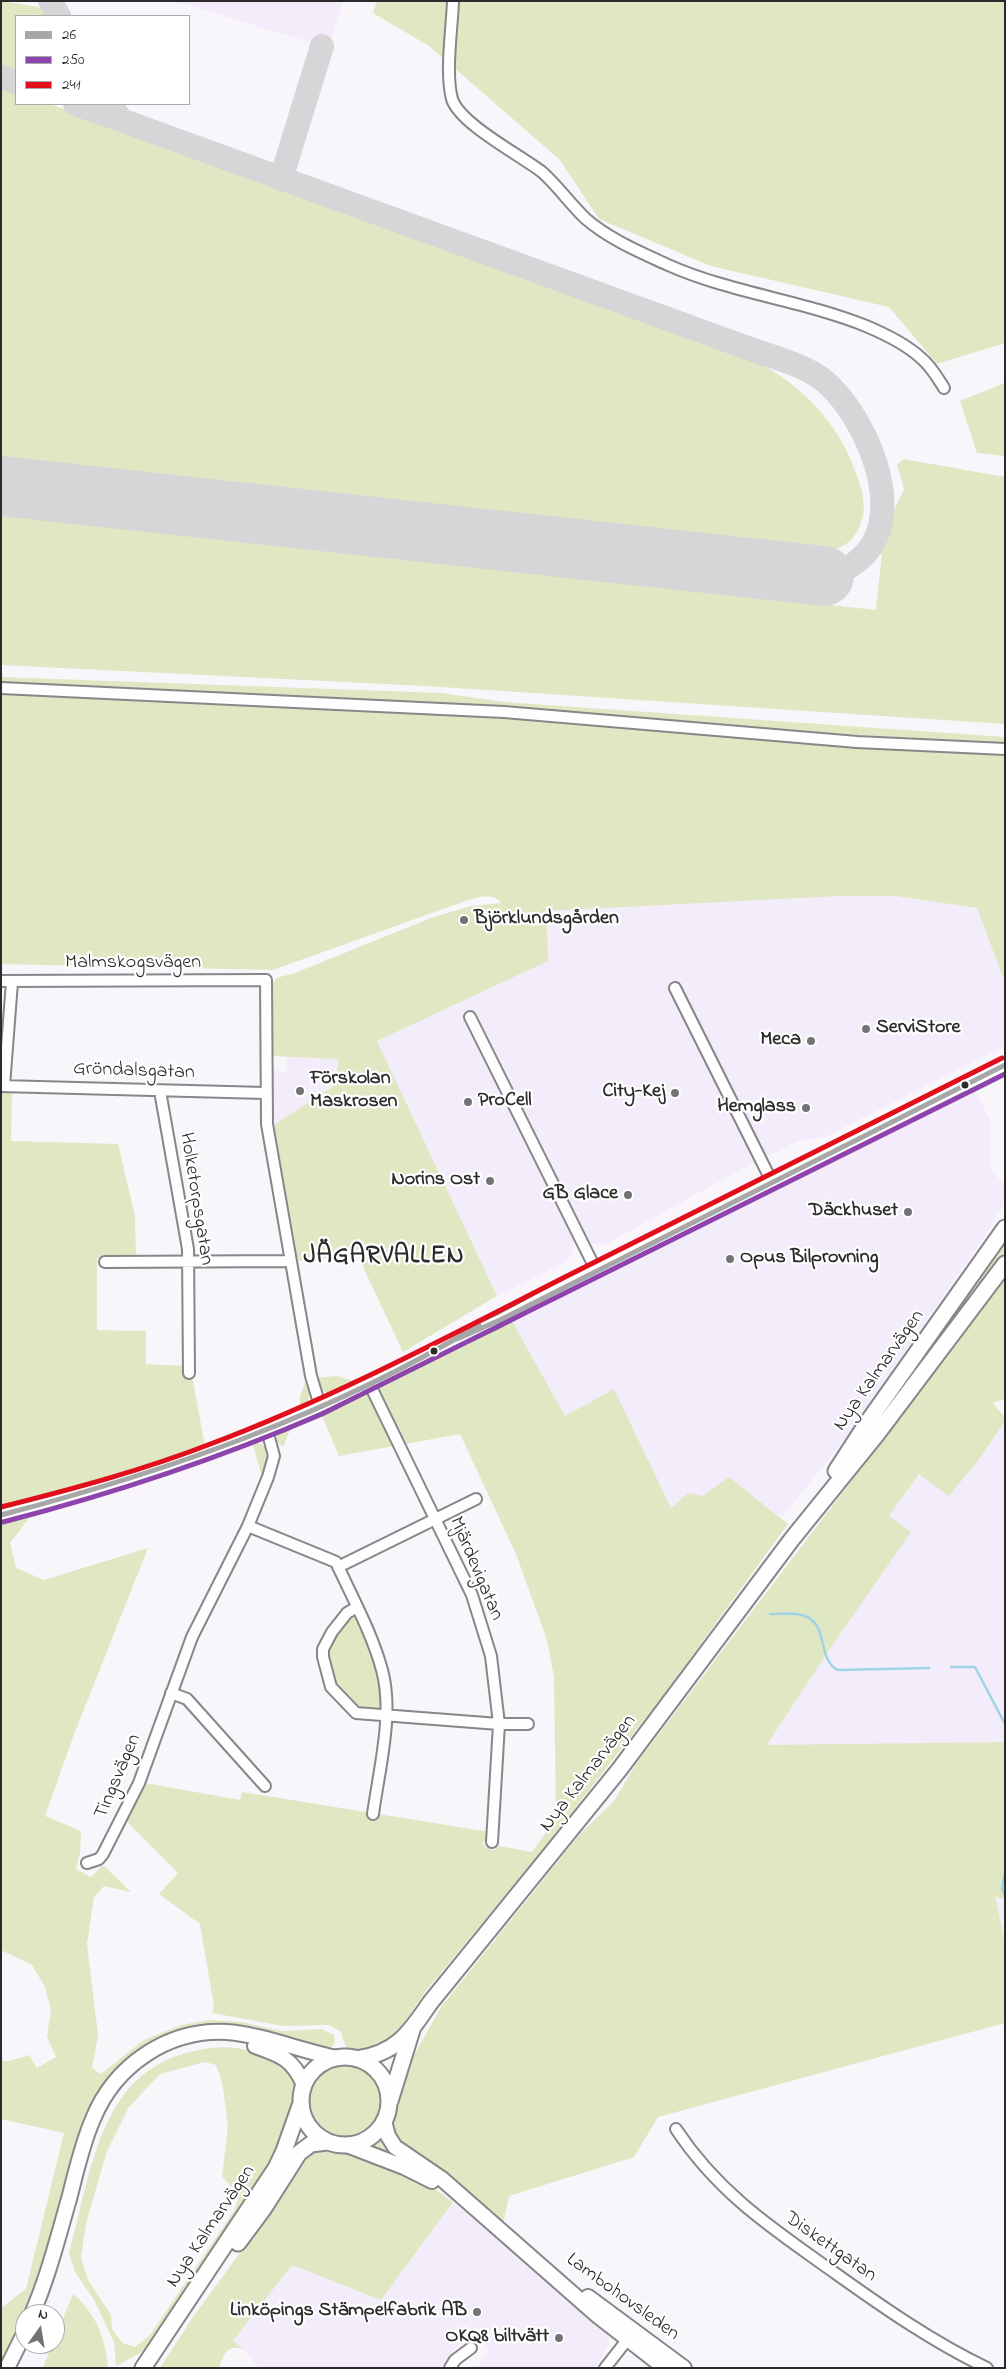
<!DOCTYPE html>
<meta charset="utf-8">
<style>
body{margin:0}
#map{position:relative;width:1006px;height:2369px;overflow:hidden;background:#f8f5fb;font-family:"Indie Flower",sans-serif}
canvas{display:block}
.frame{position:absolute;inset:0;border:2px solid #2b2b2b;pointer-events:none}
.legend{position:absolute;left:15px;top:15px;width:175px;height:90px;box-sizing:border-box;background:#fff;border:1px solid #aaa;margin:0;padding:6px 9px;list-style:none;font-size:15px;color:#2b2b2b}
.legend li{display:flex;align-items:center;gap:10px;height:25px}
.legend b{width:25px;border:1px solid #aaa}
.north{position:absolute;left:15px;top:2304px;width:50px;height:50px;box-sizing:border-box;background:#fff;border:1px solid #aaa;border-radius:50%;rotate:13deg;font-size:14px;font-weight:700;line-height:20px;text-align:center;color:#2b2b2b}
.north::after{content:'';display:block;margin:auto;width:18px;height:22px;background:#737274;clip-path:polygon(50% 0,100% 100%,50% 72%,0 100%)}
</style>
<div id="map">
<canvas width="1006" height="2369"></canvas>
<div class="frame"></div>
<ul class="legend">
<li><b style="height:6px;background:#a7a7a7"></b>26</li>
<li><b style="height:6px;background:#8e44ad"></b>250</li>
<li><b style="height:6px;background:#e10e1c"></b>241</li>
</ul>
<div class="north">N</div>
</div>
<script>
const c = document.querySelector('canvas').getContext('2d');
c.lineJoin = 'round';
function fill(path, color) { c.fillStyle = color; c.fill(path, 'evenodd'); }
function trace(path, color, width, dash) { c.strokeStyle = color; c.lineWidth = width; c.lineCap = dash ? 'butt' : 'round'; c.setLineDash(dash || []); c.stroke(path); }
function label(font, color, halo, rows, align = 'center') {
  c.font = font + ' "Indie Flower",sans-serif'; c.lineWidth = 4.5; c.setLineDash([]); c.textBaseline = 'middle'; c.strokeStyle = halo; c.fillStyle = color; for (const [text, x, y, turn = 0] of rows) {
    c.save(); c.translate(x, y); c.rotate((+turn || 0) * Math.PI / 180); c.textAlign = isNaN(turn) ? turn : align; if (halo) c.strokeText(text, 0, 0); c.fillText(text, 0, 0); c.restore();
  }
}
fill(new Path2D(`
 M175,1H343L329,48Z
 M841,896H896L977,908L1005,983V1046L825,1137L798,1141L740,1170L606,1244H592L588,1239L574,1245L568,1261L497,1296L377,1041L547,961L546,911Z
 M287,1056L338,1059L337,1084L274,1125L272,1071L287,1072Z
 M976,1091L991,1122V1169L1005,1186V1202L986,1234L846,1437L781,1518L729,1477L703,1497L688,1493L671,1508L614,1389L565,1416L512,1321Z
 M1005,1421V1742L767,1746L823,1659L911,1532L889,1516L919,1474L949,1495L980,1458Z
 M994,1895L1003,1900L1005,1896V1943Z
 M453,2202L607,2331L609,2344L595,2368H463L479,2365L489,2350L482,2342L467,2334L440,2368H258L245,2350L233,2341L292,2265L381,2300Z`), '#f2ecfb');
fill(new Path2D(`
 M1,1L38,7L50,16H16V72L1,66Z
 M377,1H1005V343L937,364L889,307L711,266L599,219L560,160L429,46L373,13Z
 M1,86L16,91V104H50L744,355C797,381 836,417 856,473C863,492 868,510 859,528C852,542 842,550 826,550L1,460Z
 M1005,383V456L977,453L960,401Z
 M904,459L1005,477V724L426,686L1,665V514L876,610L884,532L904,489L897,464Z
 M1,677L441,693L504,702L1005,737V743L697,726L504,708L1,684Z
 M1,693L499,716L1005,754V983L977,908L896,896H841L546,911L548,961L377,1041L497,1296L403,1352L357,1254L298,1261L274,1125L337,1084L338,1059L272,1056V985L276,978L295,973L431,918L471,906L502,903C492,892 481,897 468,900L273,970L1,964Z
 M1,1092L12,1093L11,1141L118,1144L135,1216L136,1257L97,1258V1330L146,1331V1364L185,1366L193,1381L205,1447L53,1495L1,1506Z
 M1005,1244V1252L888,1407V1406Z
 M1005,1279V1399L993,1403L1005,1418V1421L980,1458L949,1496L919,1474L889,1516L911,1532L823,1659L767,1745L1005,1742V1896L1004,1900L995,1896L1005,1943V2023L658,2117L634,2157L509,2196L503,2224L405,2148L394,2135L391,2124L412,2059L441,2007L580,1834L614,1801L636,1764Z
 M512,1321L565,1416L614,1389L671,1508L688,1493L703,1496L729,1477L788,1524L665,1693L540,1853L425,1992L395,2036L373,2050L347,2051L341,2032L329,2025L283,2026L212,2013L214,2006L200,1924L159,1894L178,1873L126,1821L145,1783L240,1800L242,1792L490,1832L483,1843L486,1848L494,1850L499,1846L532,1852L556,1818L554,1677L547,1640L516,1554L460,1434L339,1456L322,1416Z
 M336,1376L351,1380L364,1379C350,1386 335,1399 320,1390L317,1378Z
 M306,1381C311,1392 311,1402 300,1409V1396Z
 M292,1425L283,1447L277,1441V1433Z
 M252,1441L265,1446L267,1458L262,1477Z
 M32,1514L10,1543L16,1568L44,1580L148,1548L73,1737L45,1816L81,1831L80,1853L76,1869L91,1877L103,1865L131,1892L104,1886L94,1897L87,1944L98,2035L92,2068L101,2074L144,2040L181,2025L210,2020L241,2022L282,2031L322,2029L334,2035L335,2042L332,2047L321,2048L230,2027L120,2067L51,2241L26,2314L1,2366V2308L26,2289L64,2133L1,2119V2061H10L29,2055L37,2068L56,2057L47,2037L51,2010L45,1987L32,1965L1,1950V1520Z
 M354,1614L379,1669L382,1705L377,1711C371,1710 363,1711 358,1708C343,1702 325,1667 327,1651C329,1636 343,1622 354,1614Z
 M223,2047C245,2048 291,2056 295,2082C298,2103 276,2151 268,2170L149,2348L116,2366L114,2342L94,2300L75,2272L69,2253C95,2158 101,2054 223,2047ZM205,2062L216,2065L222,2081L228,2126L222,2177L232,2187L238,2200L234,2211L150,2335L135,2347L122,2343L112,2329L111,2315L88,2280L81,2258L86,2223L107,2151L129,2107L160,2074Z
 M306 2102a37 37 0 1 1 74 0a37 37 0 1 1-74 0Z
 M381,2136L389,2149L404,2160L365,2148L375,2143Z
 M321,2151C366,2153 417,2173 453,2202L381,2300L292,2265L233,2341L245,2350C228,2343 224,2353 219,2368H160L191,2320L273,2207L305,2156Z
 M73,2294C96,2314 104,2335 108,2365L106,2368H43L52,2344H55V2338Z`), '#dfe8c2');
trace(new Path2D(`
 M770,1614C780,1614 795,1612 805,1616C829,1625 817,1660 838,1670L929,1668
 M951,1667H975L1005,1724
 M1005,1871L1002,1889L1005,1896`), '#a0d3e5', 2.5);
trace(new Path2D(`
 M50,1L59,16
 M1,77L16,82
 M75,104L121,120
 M111,104L121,120L745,347C773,358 810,365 831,387C870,426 911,523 855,563C845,571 836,575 824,576
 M281,179L322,46`), '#d7d5d8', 24);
trace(new Path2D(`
 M1,486L824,576`), '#d7d5d8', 60);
const minor = new Path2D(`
 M453,1C452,30 445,72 452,99C460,124 520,155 542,172C558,186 570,204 586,219C609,239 640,252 668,265C731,293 801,300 866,326C885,334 906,344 921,358C931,366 937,377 944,388
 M1,688L504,712L857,742L1005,749
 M1,981L266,980L267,1124L311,1376L320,1406
 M675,988L772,1182
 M470,1017L596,1270
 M1,1086L265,1093
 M4,1086L12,982
 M160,1091L188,1249L189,1373
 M105,1262L291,1261
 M369,1383L472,1595L491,1656L499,1724L492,1842
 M248,1526L336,1562C352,1597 372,1633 382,1670C394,1713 379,1770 373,1814
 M338,1567L476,1499
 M357,1607L347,1613L332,1632L323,1649V1657L331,1687L356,1713L499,1724H528
 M171,1693L187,1699L265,1786
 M87,1863L99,1859L103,1854L139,1783L192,1637L248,1526L268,1477L274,1456L267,1430
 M676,2129C719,2194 773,2229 835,2273C884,2308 933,2342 987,2368
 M450,2368L455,2360L471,2348
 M605,2368L631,2335`);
const tertiary = new Path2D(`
 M457,1339C496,1325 532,1302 570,1283L1005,1065
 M1,1515C127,1484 240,1444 357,1389C392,1372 429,1357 462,1336`);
const secondary = new Path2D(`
 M255,2046C281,2055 293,2059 304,2085
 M384,2121L388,2136L395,2147L442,2179L598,2316L665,2368
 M347,2145L404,2167L432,2181
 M588,2297L684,2368
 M32,2314C48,2277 58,2237 69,2199C76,2172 82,2144 93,2119C115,2065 168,2029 227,2032C264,2035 301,2051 337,2058
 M7,2368L25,2332`);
const primary = new Path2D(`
 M836,1471L867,1423L1005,1228
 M301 2101a44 44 0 1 1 88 0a44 44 0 1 1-88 0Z
 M357,2059C396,2053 409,2034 430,2003L619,1770L792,1539L877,1434L1005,1264
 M390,2101L412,2030
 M238,2243L264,2208L299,2153L311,2144L327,2142
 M143,2368L276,2168L284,2151L301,2103`);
trace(minor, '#878689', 14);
trace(tertiary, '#878689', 15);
trace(secondary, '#878689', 18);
trace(primary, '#878689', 19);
trace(minor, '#fefefe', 10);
trace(tertiary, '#fefefe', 11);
trace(secondary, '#fefefe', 14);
trace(primary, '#fefefe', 15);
trace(new Path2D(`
 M457,1339L500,1320L1005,1065
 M1,1515C166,1472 332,1414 479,1325`), '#a7a7a7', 5);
trace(new Path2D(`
 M3,1522C112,1494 218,1459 322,1414L1005,1074`), '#8e44ad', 5);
trace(new Path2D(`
 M1,1507C73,1489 144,1470 213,1443C335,1397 451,1335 567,1276C712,1203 857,1131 1002,1058`), '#e10e1c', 5);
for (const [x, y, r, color] of [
 [464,920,5,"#737274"],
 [866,1029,5,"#737274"],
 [811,1041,5,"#737274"],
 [965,1085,4.5,"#2b2b2b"],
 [300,1091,5,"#737274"],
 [675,1093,5,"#737274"],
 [468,1102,5,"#737274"],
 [806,1108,5,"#737274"],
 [490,1181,5,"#737274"],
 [628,1195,5,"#737274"],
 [908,1212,5,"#737274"],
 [730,1259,5,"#737274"],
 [434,1351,4.5,"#2b2b2b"],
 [477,2312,5,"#737274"],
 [559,2338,5,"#737274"]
]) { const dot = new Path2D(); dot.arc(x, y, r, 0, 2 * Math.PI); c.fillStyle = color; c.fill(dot); trace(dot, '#fff', 2); }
label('bold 20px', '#2b2b2b', '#fff', [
 ["Björklundsgården",474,920,"left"],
 ["ServiStore",876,1029,"left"],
 ["Meca",801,1041],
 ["Förskolan",310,1080,"left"],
 ["Maskrosen",310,1103,"left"],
 ["City-Kej",665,1093],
 ["ProCell",478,1102,"left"],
 ["Hemglass",796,1108],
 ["Norins Ost",480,1181],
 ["GB Glace",618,1195],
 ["Däckhuset",898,1212],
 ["Opus Bilprovning",740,1259,"left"],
 ["Linköpings Stämpelfabrik AB",467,2312],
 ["OKQ8 biltvätt",549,2338]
], 'right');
label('20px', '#2b2b2b', '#fff', [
 ["Malmskogsvägen",133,964],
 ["Gröndalsgatan",134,1072,2],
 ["Holketorpsgatan",195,1199,81],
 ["Nya Kalmarvägen",880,1371,-55],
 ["Mjärdevigatan",475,1569,67],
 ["Nya Kalmarvägen",589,1774,-52],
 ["Tingsvägen",119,1777,-67],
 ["Nya Kalmarvägen",212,2227,-56],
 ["Diskettgatan",830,2248,35],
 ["Lambohovsleden",622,2298,36]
]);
c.letterSpacing = '1px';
label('bold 25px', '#2b2b2b', '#fff', [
 ["JÄGARVALLEN",384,1258]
]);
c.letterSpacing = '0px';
</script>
